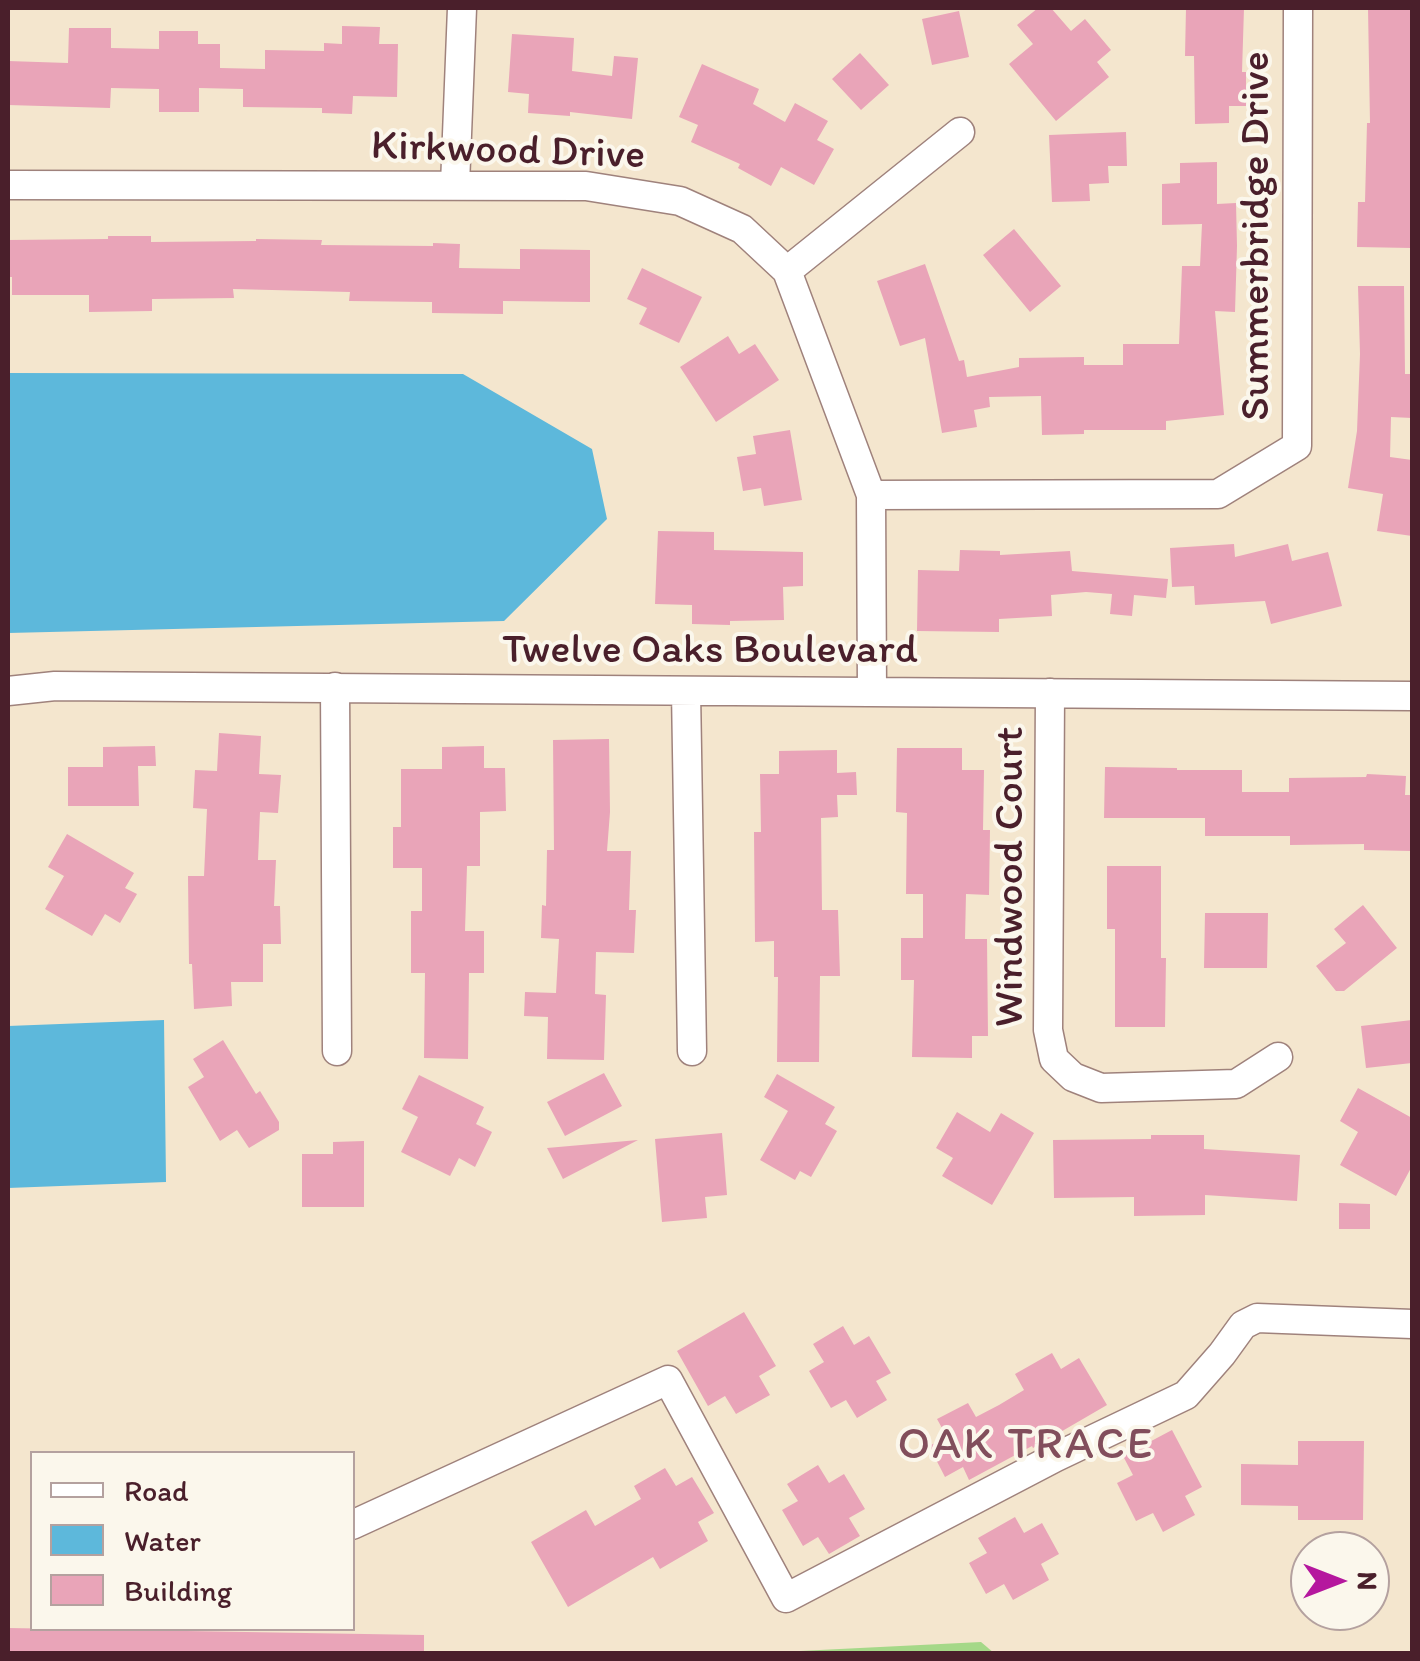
<!DOCTYPE html>
<style>
body{margin:0}
#map{position:relative;width:1420px;height:1661px;overflow:hidden;background:#f4e6ce;font-family:Itim,sans-serif}
canvas{display:block}
.frame{position:absolute;inset:0;border:10px solid #4a1f2b;pointer-events:none}
.legend{position:absolute;left:30px;top:1451px;width:325px;height:180px;box-sizing:border-box;background:#fbf7ec;border:2px solid #b4a19f;margin:0;padding:12px 18px;list-style:none;font-size:30px;color:#4a1f2b}
.legend li{display:flex;align-items:center;gap:20px;height:50px}
.legend b{width:50px;border:2px solid #b4a19f}
.north{position:absolute;left:1290px;top:1531px;width:100px;height:100px;box-sizing:border-box;background:#fbf7ec;border:2px solid #b4a19f;border-radius:50%;rotate:90deg;font-size:28px;font-weight:700;line-height:40px;text-align:center;color:#4a1f2b}
.north::after{content:'';display:block;margin:auto;width:35px;height:45px;background:#b5179e;clip-path:polygon(50% 0,100% 100%,50% 72%,0 100%)}
</style>
<div id="map">
<canvas width="1420" height="1661"></canvas>
<div class="frame"></div>
<ul class="legend">
<li><b style="height:12px;background:#fff"></b>Road</li>
<li><b style="height:28px;background:#5db8db"></b>Water</li>
<li><b style="height:28px;background:#e9a4b8"></b>Building</li>
</ul>
<div class="north">N</div>
</div>
<script>
const c = document.querySelector('canvas').getContext('2d');
c.lineJoin = 'round';
function fill(path, color) { c.fillStyle = color; c.fill(path, 'evenodd'); }
function trace(path, color, width, dash) { c.strokeStyle = color; c.lineWidth = width; c.lineCap = dash ? 'butt' : 'round'; c.setLineDash(dash || []); c.stroke(path); }
function label(font, color, halo, rows, align = 'center') {
  c.font = font + ' Itim,sans-serif'; c.lineWidth = 8; c.setLineDash([]); c.textBaseline = 'middle'; c.strokeStyle = halo; c.fillStyle = color; for (const [text, x, y, turn = 0] of rows) {
    c.save(); c.translate(x, y); c.rotate((+turn || 0) * Math.PI / 180); c.textAlign = isNaN(turn) ? turn : align; if (halo) c.strokeText(text, 0, 0); c.fillText(text, 0, 0); c.restore();
  }
}
fill(new Path2D(`
 M981,1642L994,1653H759Z`), '#a5d888');
fill(new Path2D(`
 M8,373L463,374L592,449L607,519L504,621L8,633Z
 M164,1020L166,1182L8,1188V1026Z`), '#5db8db');
fill(new Path2D(`
 M1038,8H1051L1071,31L1085,19L1111,50L1097,62L1109,77L1056,121L1009,64L1033,44L1017,25Z
 M1186,8H1244L1242,72H1246V106H1229V123L1195,124L1194,56H1185Z
 M1368,8H1411L1412,248L1357,247L1358,202H1365L1367,123H1370Z
 M959,11L969,57L932,65L922,19Z
 M342,26L380,27L379,44H398L397,97L353,96L352,114L322,113V108L243,107V89L199,88V112H159V89L111,88L110,108L8,105V61L68,63L69,28H111V48L159,49V31H198V44H220V68L265,69V50L324,51V43L342,44Z
 M512,34L574,38L572,71L612,76L614,56L638,58L632,119L570,112V116L528,113L529,94L508,92Z
 M860,53L889,85L861,110L832,79Z
 M702,64L759,89L753,104L785,122L795,103L828,121L817,140L834,149L814,185L781,167L771,186L738,168L740,164L691,142L698,125L679,117Z
 M1126,132L1127,166H1108L1109,183L1089,184L1090,201L1052,202L1049,135Z
 M1217,162V204L1236,203L1237,246L1235,312L1215,311L1224,415L1166,421V430H1084V434L1042,435L1041,396L989,397L990,407L974,410L977,427L942,433L925,338L900,346L877,281L925,264L959,361L964,360L967,377L1019,367V358L1084,357V365H1123V344H1179L1182,266H1200L1202,224L1162,225V184L1180,183V163Z
 M1014,229L1061,286L1030,312L983,255Z
 M108,236H151V242L256,241V239L322,240L321,245L433,246V243L460,244L459,268L520,269V249L590,250V302L503,301V314L432,313V302L349,301L350,292L233,289L234,298L152,299V311L89,312V295H12V277H8V240L108,239Z
 M642,268L702,297L679,343L639,324L647,308L627,299Z
 M1358,286H1404L1405,374H1410V396H1412V418L1391,417L1390,457L1412,460V536L1377,531L1383,494L1348,488L1357,431L1360,354Z
 M728,336L739,354L755,344L779,380L716,422L680,367Z
 M790,430L802,500L764,506L761,488L743,491L737,457L756,454L753,436Z
 M658,531L714,532V550L803,552V586L783,587L784,620L730,621V625L692,624V605L655,604Z
 M1234,544L1235,557L1288,544L1292,561L1328,552L1342,606L1271,624L1265,601L1195,605L1194,586L1172,587L1170,548Z
 M960,550L1000,551V555L1070,551L1072,571L1168,579L1166,598L1134,595L1132,616L1110,614L1112,594L1086,592L1051,595L1052,616L999,619V632L917,631L918,570L959,571Z
 M219,733L261,736L259,774L281,775L278,813L260,812L258,860H276L274,906H280L281,944H263V982H231L232,1006L194,1009L192,964H189L188,876H204L207,809L193,808L195,770L217,771Z
 M609,739L610,812L607,851H631L629,910H636L634,953L596,952L595,994L606,995L604,1060L547,1059L548,1017L524,1016L525,992L556,993L559,939L541,938L542,905L546,906L547,850H554L553,740Z
 M155,746L156,766H138L139,806H68V767H103V747Z
 M484,746V768H505L506,811L480,812V866H467L465,931H484V973H469L468,1059L424,1058L425,973H411V911H422V868H393V827H401V769H442V747Z
 M897,748H962V770H984L983,830H990L989,895L966,894L965,939H987L988,1036H972V1058L912,1057L914,980H901V938H923V894H906L907,813L896,812Z
 M837,750V773L856,772L857,795H837L838,817L821,818L822,910H838L840,976H820L819,1062H777L778,977H774V941L755,942L754,832H761L760,774H779V751Z
 M1105,767L1177,768V770H1242V792H1289V778L1366,777L1367,774L1406,776L1405,795H1412V851L1364,850V844L1290,845V836H1205V818H1104Z
 M67,834L134,873L125,888L137,894L120,923L105,914L92,936L45,909L64,876L48,867Z
 M1107,866H1161V958H1166L1165,1027H1115V929H1107Z
 M1363,905L1397,948L1344,991H1336L1316,966L1346,943L1334,929Z
 M1205,913H1268L1267,968H1204Z
 M1412,1020V1063L1366,1068L1361,1026Z
 M223,1040L256,1094L260,1091L279,1122V1130L249,1148L237,1130L220,1141L188,1087L204,1077L193,1059Z
 M604,1073L622,1106L565,1136L547,1102Z
 M777,1074L835,1107L825,1124L837,1131L811,1177L800,1171L795,1180L760,1160L788,1111L764,1097Z
 M419,1075L484,1107L476,1124L492,1132L475,1167L459,1158L450,1176L401,1152L418,1117L402,1109Z
 M1358,1088L1412,1118V1166L1396,1196L1340,1165L1358,1132L1340,1121Z
 M957,1112L990,1132L1001,1113L1034,1133L992,1205L942,1176L953,1158L936,1148Z
 M722,1133L727,1195L705,1197L707,1218L662,1222L655,1139Z
 M1151,1135H1204V1149L1300,1155L1297,1201L1205,1195V1215L1134,1216V1197L1054,1198L1053,1140L1151,1139Z
 M638,1140L563,1179L547,1148Z
 M364,1141V1207H302V1154H333V1142Z
 M1339,1203L1370,1204V1229H1339Z
 M744,1312L776,1366L759,1376L770,1395L736,1414L725,1396L708,1406L677,1351Z
 M843,1326L854,1345L869,1336L891,1373L876,1381L887,1400L857,1418L846,1400L831,1408L809,1371L824,1362L813,1344Z
 M1052,1353L1061,1369L1079,1358L1107,1405L1033,1448L1032,1446L969,1480L963,1467L945,1477L929,1446L947,1437L937,1419L968,1403L976,1417L999,1405L1024,1390L1015,1374Z
 M1172,1430L1202,1487L1185,1496L1195,1515L1163,1532L1153,1513L1136,1521L1117,1483L1133,1475L1123,1456Z
 M1298,1441H1364L1363,1520H1298V1506L1241,1505V1464L1298,1465Z
 M818,1465L829,1483L844,1474L865,1509L849,1518L860,1536L829,1554L818,1537L803,1546L782,1510L798,1501L787,1484Z
 M665,1468L676,1486L692,1477L714,1513L698,1522L708,1541L660,1569L653,1557L568,1607L531,1542L586,1510L595,1526L641,1499L634,1486Z
 M1015,1517L1024,1533L1042,1523L1059,1554L1041,1564L1049,1580L1013,1600L1004,1584L986,1594L969,1563L987,1553L978,1538Z
 M8,1628L424,1635V1654H8Z`), '#e9a4b8');
const minor = new Path2D(`
 M8,185L586,186L680,201L742,229L787,271L871,495L872,692
 M455,185L462,8
 M787,271L960,132
 M871,495L1218,494L1297,446L1298,8
 M335,687L337,1051
 M8,691L55,686L1412,696
 M686,691L692,1051
 M1050,693L1048,1030L1054,1059L1073,1077L1101,1088L1236,1084L1278,1057
 M352,1525L668,1380L786,1598L1056,1457L1186,1395L1222,1354L1243,1325L1257,1318L1412,1324`);
trace(minor, '#9f827c', 31);
trace(minor, '#fff', 28);
label('42px', '#4a1f2b', '#fbf7ec', [
 ["Kirkwood Drive",508,152,2],
 ["Summerbridge Drive",1257,236,-90],
 ["Twelve Oaks Boulevard",710,651],
 ["Windwood Court",1011,877,-90]
]);
c.letterSpacing = '2.5px';
label('45px', '#824e5c', '#fbf7ec', [
 ["OAK TRACE",1026,1447]
]);
c.letterSpacing = '0px';
</script>
